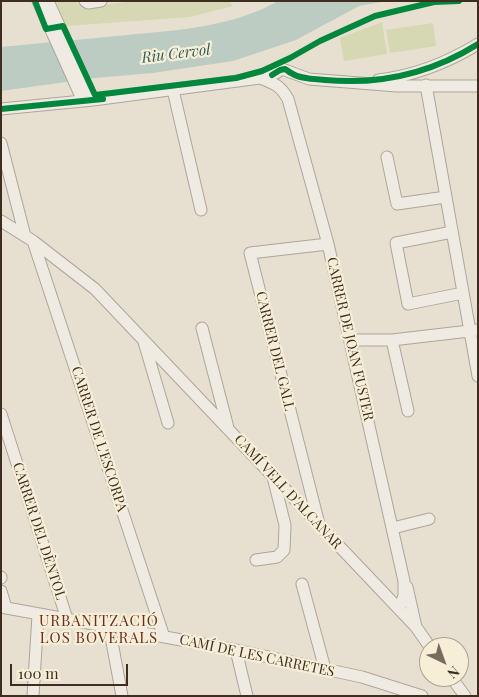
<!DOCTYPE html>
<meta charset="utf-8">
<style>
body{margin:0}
#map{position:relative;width:479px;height:697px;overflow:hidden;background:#e7e0d1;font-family:"Playfair Display",serif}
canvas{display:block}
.frame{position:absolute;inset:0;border:2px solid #3d2e20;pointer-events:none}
.north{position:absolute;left:419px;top:637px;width:50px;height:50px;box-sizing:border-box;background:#f7eed8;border:1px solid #ada18e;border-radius:50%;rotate:138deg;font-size:14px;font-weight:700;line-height:20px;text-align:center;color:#3d2e20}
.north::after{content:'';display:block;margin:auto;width:18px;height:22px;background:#786c5e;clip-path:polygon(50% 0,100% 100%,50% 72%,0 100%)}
.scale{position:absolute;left:10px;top:664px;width:118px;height:22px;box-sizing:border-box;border:2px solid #3d2e20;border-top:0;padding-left:6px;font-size:15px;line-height:18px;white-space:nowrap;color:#3d2e20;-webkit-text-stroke:4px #f7eed8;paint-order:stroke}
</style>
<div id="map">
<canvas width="479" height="697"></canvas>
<div class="frame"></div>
<div class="north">N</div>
<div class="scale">100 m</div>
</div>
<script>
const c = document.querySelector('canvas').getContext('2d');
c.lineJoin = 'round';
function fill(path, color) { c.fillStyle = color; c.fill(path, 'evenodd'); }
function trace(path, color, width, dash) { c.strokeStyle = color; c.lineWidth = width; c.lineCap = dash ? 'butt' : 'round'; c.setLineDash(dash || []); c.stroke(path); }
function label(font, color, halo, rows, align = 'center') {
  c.font = font + ' "Playfair Display",serif'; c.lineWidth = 4.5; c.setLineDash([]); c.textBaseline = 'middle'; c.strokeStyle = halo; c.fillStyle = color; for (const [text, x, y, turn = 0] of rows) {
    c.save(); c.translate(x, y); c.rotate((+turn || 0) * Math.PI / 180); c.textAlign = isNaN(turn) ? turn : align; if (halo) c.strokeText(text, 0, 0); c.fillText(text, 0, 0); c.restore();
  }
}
fill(new Path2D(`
 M56,1H75L82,7L137,1H229L233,6L190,17L66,26Z
 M382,22L387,54L344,61L340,38Z
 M433,23L436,46L390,53L386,30Z`), '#d6d7b3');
fill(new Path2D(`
 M278,1H387L359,6L296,40L233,61L153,73L95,78L1,91V47C43,43 85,39 127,35C178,30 233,27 278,1Z`), '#bcccc2');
const minor = new Path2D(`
 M38,1L83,101
 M48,1L93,100
 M85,1L88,3L101,1
 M260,78C275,84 280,85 288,99L328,244L404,581V596L399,609
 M378,80C413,76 447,63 478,44
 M426,85L478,376
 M173,90L201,210
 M1,109L93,100L260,78L276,73L282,69L309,79L397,86H478
 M1,143L25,236
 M387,157L397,204L446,197
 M1,221L33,241L95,289L416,627L430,647
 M452,232L396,243L408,304L463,293
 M33,241L164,637
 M202,328L228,428
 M350,340H392L478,330
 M392,340L408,411
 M144,342L168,423
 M1,414L67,619
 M319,524L250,253L328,244
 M393,528L429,519
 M256,560L277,557L284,550L285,525L273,477
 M1,577V578
 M302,584L325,669
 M407,587L416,627
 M1,591L6,608
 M1,607L236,650L362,677L422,696
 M109,626L122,696
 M236,650L247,696
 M451,677L465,696
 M33,696L38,615`);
trace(minor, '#ada599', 13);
trace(minor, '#efebe3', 11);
trace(new Path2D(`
 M35,1L46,29L63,26L95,95L236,78L262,71L290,58L320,41L375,16L434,2L459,1
 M272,75L280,70L285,69C287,70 289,72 291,73C300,79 314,79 325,80C380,85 430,74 478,44
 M1,109L103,99`), '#00873e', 6);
label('14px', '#3d2e20', '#f7eed8', [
 ["CARRER DE JOAN FUSTER",350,339,77],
 ["CARRER DEL GALL",275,351,76],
 ["CARRER DE L'ESCORPA",99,439,72],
 ["CAMÍ VELL D'ALCANAR",288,492,47],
 ["CARRER DEL DÈNTOL",39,531,72],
 ["CAMÍ DE LES CARRETES",257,656,12]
]);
label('italic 15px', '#2f5d5a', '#f7eed8', [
 ["Riu Cervol",176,54,-7]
]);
c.letterSpacing = '1px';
label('15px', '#6b2e1e', '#f7eed8', [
 ["URBANITZACIÓ",99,621],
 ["LOS BOVERALS",99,638]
]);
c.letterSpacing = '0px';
</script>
